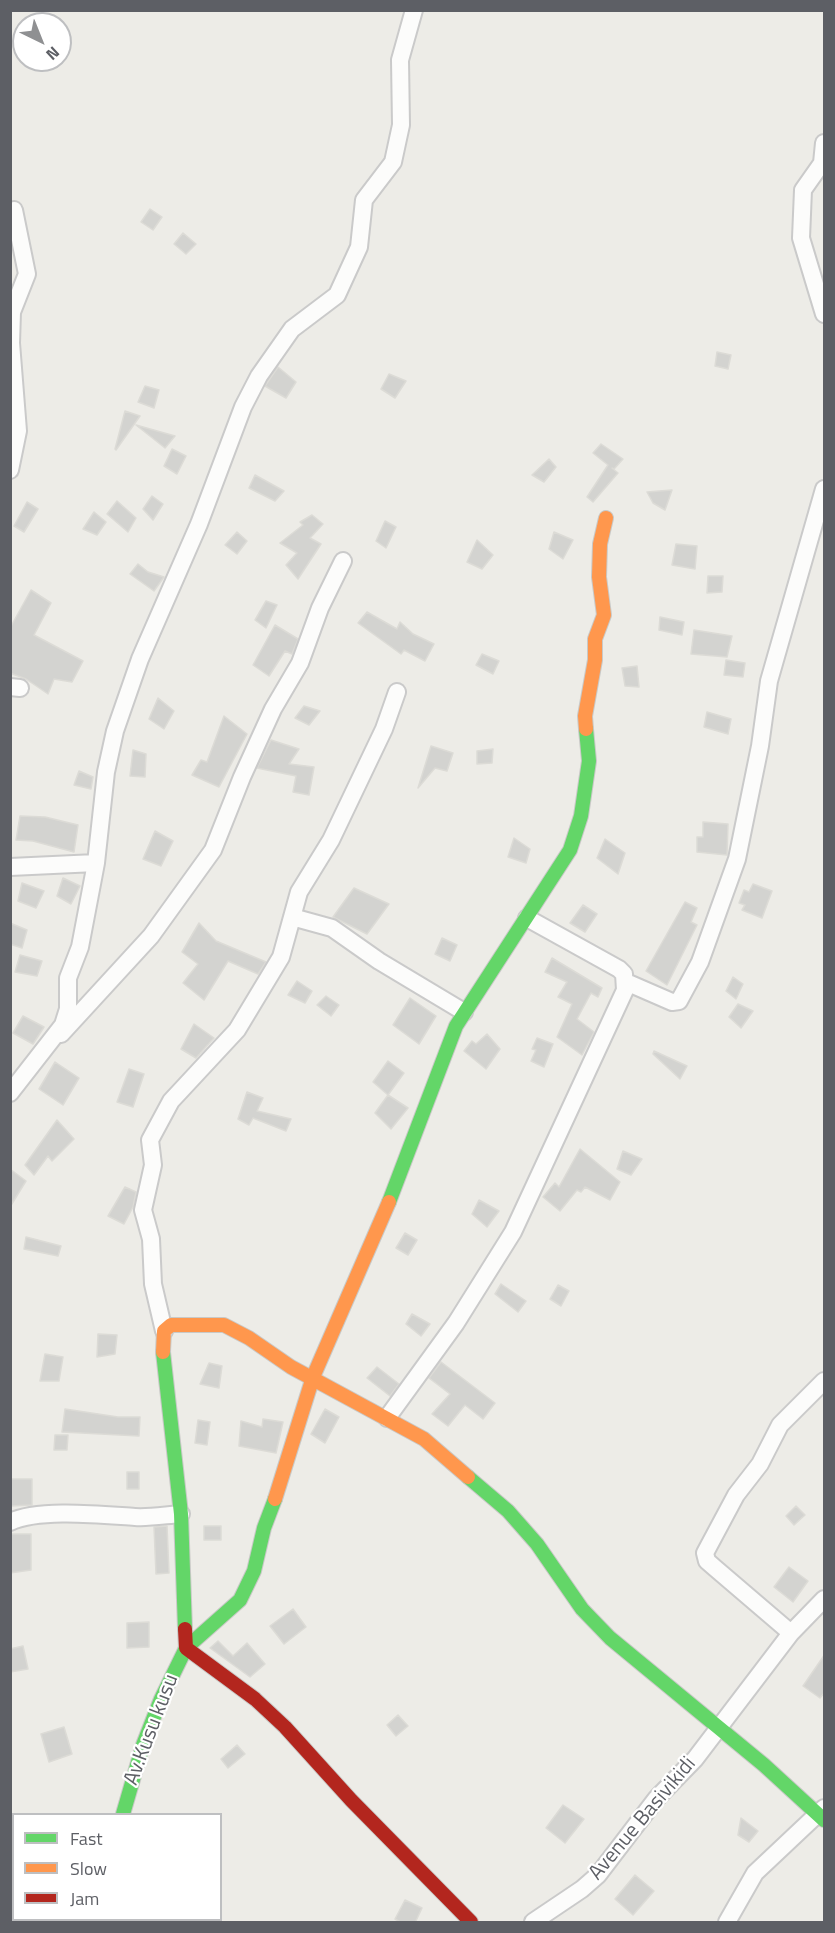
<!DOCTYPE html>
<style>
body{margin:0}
#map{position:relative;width:835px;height:1933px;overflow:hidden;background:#edece7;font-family:"Titillium Web",sans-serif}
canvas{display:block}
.frame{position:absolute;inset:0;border:12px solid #5d5f65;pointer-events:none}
.legend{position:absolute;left:12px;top:1813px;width:210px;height:108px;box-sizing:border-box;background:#fff;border:2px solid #bebfc1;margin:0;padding:8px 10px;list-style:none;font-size:18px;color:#5d5f65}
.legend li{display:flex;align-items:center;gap:12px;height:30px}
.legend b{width:30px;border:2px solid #bebfc1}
.north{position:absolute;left:12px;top:12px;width:60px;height:60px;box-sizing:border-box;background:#fff;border:2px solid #bebfc1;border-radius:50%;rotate:137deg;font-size:16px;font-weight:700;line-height:24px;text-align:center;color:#5d5f65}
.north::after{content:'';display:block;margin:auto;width:21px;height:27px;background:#8f9092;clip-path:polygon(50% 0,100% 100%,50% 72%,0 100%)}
</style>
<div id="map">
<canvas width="835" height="1933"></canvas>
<div class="frame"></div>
<ul class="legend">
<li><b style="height:8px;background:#63d668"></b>Fast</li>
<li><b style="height:8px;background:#ff974d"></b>Slow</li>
<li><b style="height:8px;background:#b3261e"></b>Jam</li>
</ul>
<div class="north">N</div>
</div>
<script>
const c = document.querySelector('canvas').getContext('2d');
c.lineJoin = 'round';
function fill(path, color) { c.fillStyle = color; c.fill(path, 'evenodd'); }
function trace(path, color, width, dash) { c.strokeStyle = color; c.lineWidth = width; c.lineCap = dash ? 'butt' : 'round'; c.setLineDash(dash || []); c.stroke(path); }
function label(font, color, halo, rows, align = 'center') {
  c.font = font + ' "Titillium Web",sans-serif'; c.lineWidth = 4.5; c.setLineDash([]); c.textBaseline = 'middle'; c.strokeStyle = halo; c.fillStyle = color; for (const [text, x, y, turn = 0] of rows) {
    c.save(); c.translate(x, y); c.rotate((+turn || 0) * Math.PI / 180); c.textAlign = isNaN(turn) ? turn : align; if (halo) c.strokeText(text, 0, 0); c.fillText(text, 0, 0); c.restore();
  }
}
const building = new Path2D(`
 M150,209L162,217L153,230L141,222Z
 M183,233L196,244L186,254L174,244Z
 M717,352L731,355L728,369L715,366Z
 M278,367L296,382L286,398L265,386Z
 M389,374L406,381L395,398L381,389Z
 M145,386L159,390L154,408L138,402Z
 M125,411L140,416L116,450L115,449Z
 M136,425L175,436L165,448Z
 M601,444L623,459L614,469L612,468L618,473L593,502L587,497L608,465L593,453Z
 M172,449L186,456L177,474L164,466Z
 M549,459L556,467L544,482L532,475Z
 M255,475L284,491L275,501L249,488Z
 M672,490L665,510L653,503L647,492Z
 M152,496L163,504L153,520L143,509Z
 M117,501L136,518L128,532L107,514Z
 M27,502L38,509L24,532L14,526Z
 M94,512L106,522L97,535L83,529Z
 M312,515L323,524L310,538L321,544L298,579L286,565L297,553L280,543L303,525L300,522Z
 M385,521L396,527L386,548L376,541Z
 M237,532L247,541L237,554L225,545Z
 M554,532L573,540L563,559L549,549Z
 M477,540L493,555L482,569L467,562Z
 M676,544L697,546L695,569L672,565Z
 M138,564L148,572L164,577L154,591L130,574Z
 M708,576H723L722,592L707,593Z
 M31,590L51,603L34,635L83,661L72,682L54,679L48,694L26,679L10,673V628Z
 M266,601L277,605L266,628L255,620Z
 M367,612L397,629L400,622L413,634L434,644L425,661L404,650L401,654L358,623Z
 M660,617L684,622L682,635L659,630Z
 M275,625L298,639L292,654L285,651L269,676L253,665Z
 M694,630L732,636L727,657L691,654Z
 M482,654L499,661L493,674L476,665Z
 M726,660L745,663L743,677L724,675Z
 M637,666L639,687L625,686L622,668Z
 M158,698L174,711L164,729L149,719Z
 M304,706L320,711L309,725L295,718Z
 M707,712L731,719L728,734L704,727Z
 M224,716L247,734L219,787L192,775L201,760L207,762Z
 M271,740L299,749L289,764L314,767L309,795L293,792L296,776L257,768Z
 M431,746L453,753L447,771L435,768L418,788Z
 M493,749L492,763L477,764V751Z
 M133,750L146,754L145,777L130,776Z
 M79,771L93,777L91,789L74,785Z
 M20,816L45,817L78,825L74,852L33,841L16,840Z
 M703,822L728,824L727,855L697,852V837H703Z
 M155,831L173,841L161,866L143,859Z
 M514,838L530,849L526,863L508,857Z
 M605,839L625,853L618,874L597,858Z
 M63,878L80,886L71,904L57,896Z
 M22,883L44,891L36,908L18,901Z
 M753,884L772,891L762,918L742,910L745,905L739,903L744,890L749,892Z
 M354,888L389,904L367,934L333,917Z
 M685,902L697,908L691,922L697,925L667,985L646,971Z
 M583,905L597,914L585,932L570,923Z
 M10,923L27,930L22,948L10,944Z
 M199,923L216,941L266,962L258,974L228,961L204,1000L183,983L198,964L182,952Z
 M442,938L457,945L450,961L435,954Z
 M20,955L42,961L37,976L15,972Z
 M552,958L602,988L598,997L591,993L577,1019L594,1032L582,1055L557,1037L572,1004L558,997L567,982L545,972Z
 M733,977L743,984L736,999L726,991Z
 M297,981L312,991L305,1003L288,995Z
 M326,996L339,1005L331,1016L317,1005Z
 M410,998L436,1016L419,1044L393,1025Z
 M738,1004L753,1011L741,1028L729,1017Z
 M23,1016L44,1027L33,1044L13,1033Z
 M194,1024L214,1038L196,1058L181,1049Z
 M487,1034L500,1049L486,1069L464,1051L472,1041L476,1044Z
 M537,1038L553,1044L544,1067L531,1061L536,1050L532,1049Z
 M654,1051L687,1066L680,1079L653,1054Z
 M388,1061L404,1073L388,1095L373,1082Z
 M55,1062L79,1078L63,1105L39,1089Z
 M129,1069L144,1074L133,1107L117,1102Z
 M247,1092L263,1098L257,1111L291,1119L286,1131L253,1118L249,1125L238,1119Z
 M388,1095L408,1108L391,1129L375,1113Z
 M57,1120L74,1139L52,1161L48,1156L34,1175L25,1165Z
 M580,1149L620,1182L610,1200L585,1187L581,1192L577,1190L560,1211L543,1197L555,1183L559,1187Z
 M623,1151L642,1159L631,1175L617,1169Z
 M10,1169L26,1181L10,1207Z
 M125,1187L136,1192L133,1207L124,1224L108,1216Z
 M479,1200L499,1211L487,1227L472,1214Z
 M405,1233L417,1240L408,1255L396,1248Z
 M26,1237L61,1246L58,1256L24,1249Z
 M501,1284L526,1301L518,1312L495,1294Z
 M558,1285L569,1291L561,1306L550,1299Z
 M412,1314L430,1324L421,1336L406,1324Z
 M98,1334L117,1335L115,1354L97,1357Z
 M45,1354L63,1357L59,1381H40Z
 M441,1362L495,1403L483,1419L465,1405L448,1426L432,1414L450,1394L429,1378Z
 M209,1363L222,1366L219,1388L200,1384Z
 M377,1367L399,1384L390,1396L367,1378Z
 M65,1409L118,1417H140L139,1436L62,1432Z
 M325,1409L339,1417L325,1443L311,1434Z
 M263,1419L283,1422L276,1453L239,1446L241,1421L262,1427Z
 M198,1420L210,1422L207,1445L195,1443Z
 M55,1435H68L67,1450H54Z
 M127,1472H139V1489H127Z
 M10,1479H32V1505L10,1506Z
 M796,1506L805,1515L794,1525L786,1516Z
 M167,1526L169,1573L156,1574L154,1527Z
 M204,1526H221V1540H204Z
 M10,1534H31V1570L10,1573Z
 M789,1567L808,1581L793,1602L774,1587Z
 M293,1609L306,1627L284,1644L270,1626Z
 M149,1622V1647L127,1648V1623Z
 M218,1641L233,1656L247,1643L265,1664L250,1677L210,1648Z
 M23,1646L28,1669L10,1672V1649Z
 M825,1654V1692L820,1698L803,1686Z
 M398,1715L408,1726L396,1736L387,1725Z
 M64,1727L72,1754L49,1762L41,1734Z
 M237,1745L245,1754L228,1768L221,1759Z
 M563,1805L584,1819L565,1843L546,1828Z
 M741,1818L758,1831L749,1842L738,1835Z
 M635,1875L654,1891L633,1915L615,1899Z
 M405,1900L422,1908L415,1923H402L395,1919Z`);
fill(building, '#d3d3d0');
trace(building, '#dcdbd6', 1.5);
const street = new Path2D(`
 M824,143L822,163L803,190L801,238L824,314
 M10,470L18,431L11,343L12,312L27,274L14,210
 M10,687L20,688
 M10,867L96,863
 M292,917L332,928L379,961L464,1012
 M626,982L672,1002L679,1001L700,962L737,859L760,746L769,681L824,489
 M61,1034L151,936L213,850L242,777L273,709L300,663L320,608L343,561
 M10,1093L63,1025L68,1009V978L80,947L96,863L106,772L115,731L140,659L199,524L243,407L259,376L292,329L337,295L359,247L364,200L393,162L401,125L400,60L414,10
 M164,1331L153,1284L151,1239L143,1210L153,1165L150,1140L171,1101L237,1030L281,957L299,892L331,840L384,729L397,692
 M387,1418L456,1323L513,1232L625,990L624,974L619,969L527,918
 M10,1522C39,1508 103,1515 135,1517C150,1518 166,1515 181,1514
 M791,1633L715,1568L707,1561L705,1553L736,1495L760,1464L780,1425L824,1381
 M10,1911L14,1910
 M118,1920V1922
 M533,1922L582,1889L598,1875L656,1799L695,1759L791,1633L824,1599
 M727,1922L755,1873L824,1808`);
const fast = new Path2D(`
 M389,1202L456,1026L570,850L581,816L589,761L586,729
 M163,1352L181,1514L185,1629
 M468,1477L508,1511L537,1544L582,1609L610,1638L764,1765L824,1820
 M123,1814L143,1745L161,1699L186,1648L240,1600L254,1571L264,1528L275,1499`);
const slow = new Path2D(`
 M586,729L585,716L595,660V639L604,615L599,577L600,544L606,518
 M163,1352L164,1331L171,1325H224L249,1338L291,1367L424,1439L468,1477
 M275,1499L313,1377L389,1202`);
const jam = new Path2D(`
 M185,1629L186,1648L255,1699L285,1727L351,1800L471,1922`);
trace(street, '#cacaca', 20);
trace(fast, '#c9c9c7', 16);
trace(slow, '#c9c9c7', 16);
trace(jam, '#c9c9c7', 16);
trace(street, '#fcfcfb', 16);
trace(fast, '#63d668', 14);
trace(slow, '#ff974d', 14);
trace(jam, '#b3261e', 14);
label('21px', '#5d5f65', '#fff', [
 ["Av.Kusu kusu",152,1730,-69],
 ["Avenue Basivikidi",643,1819,-50]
]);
</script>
